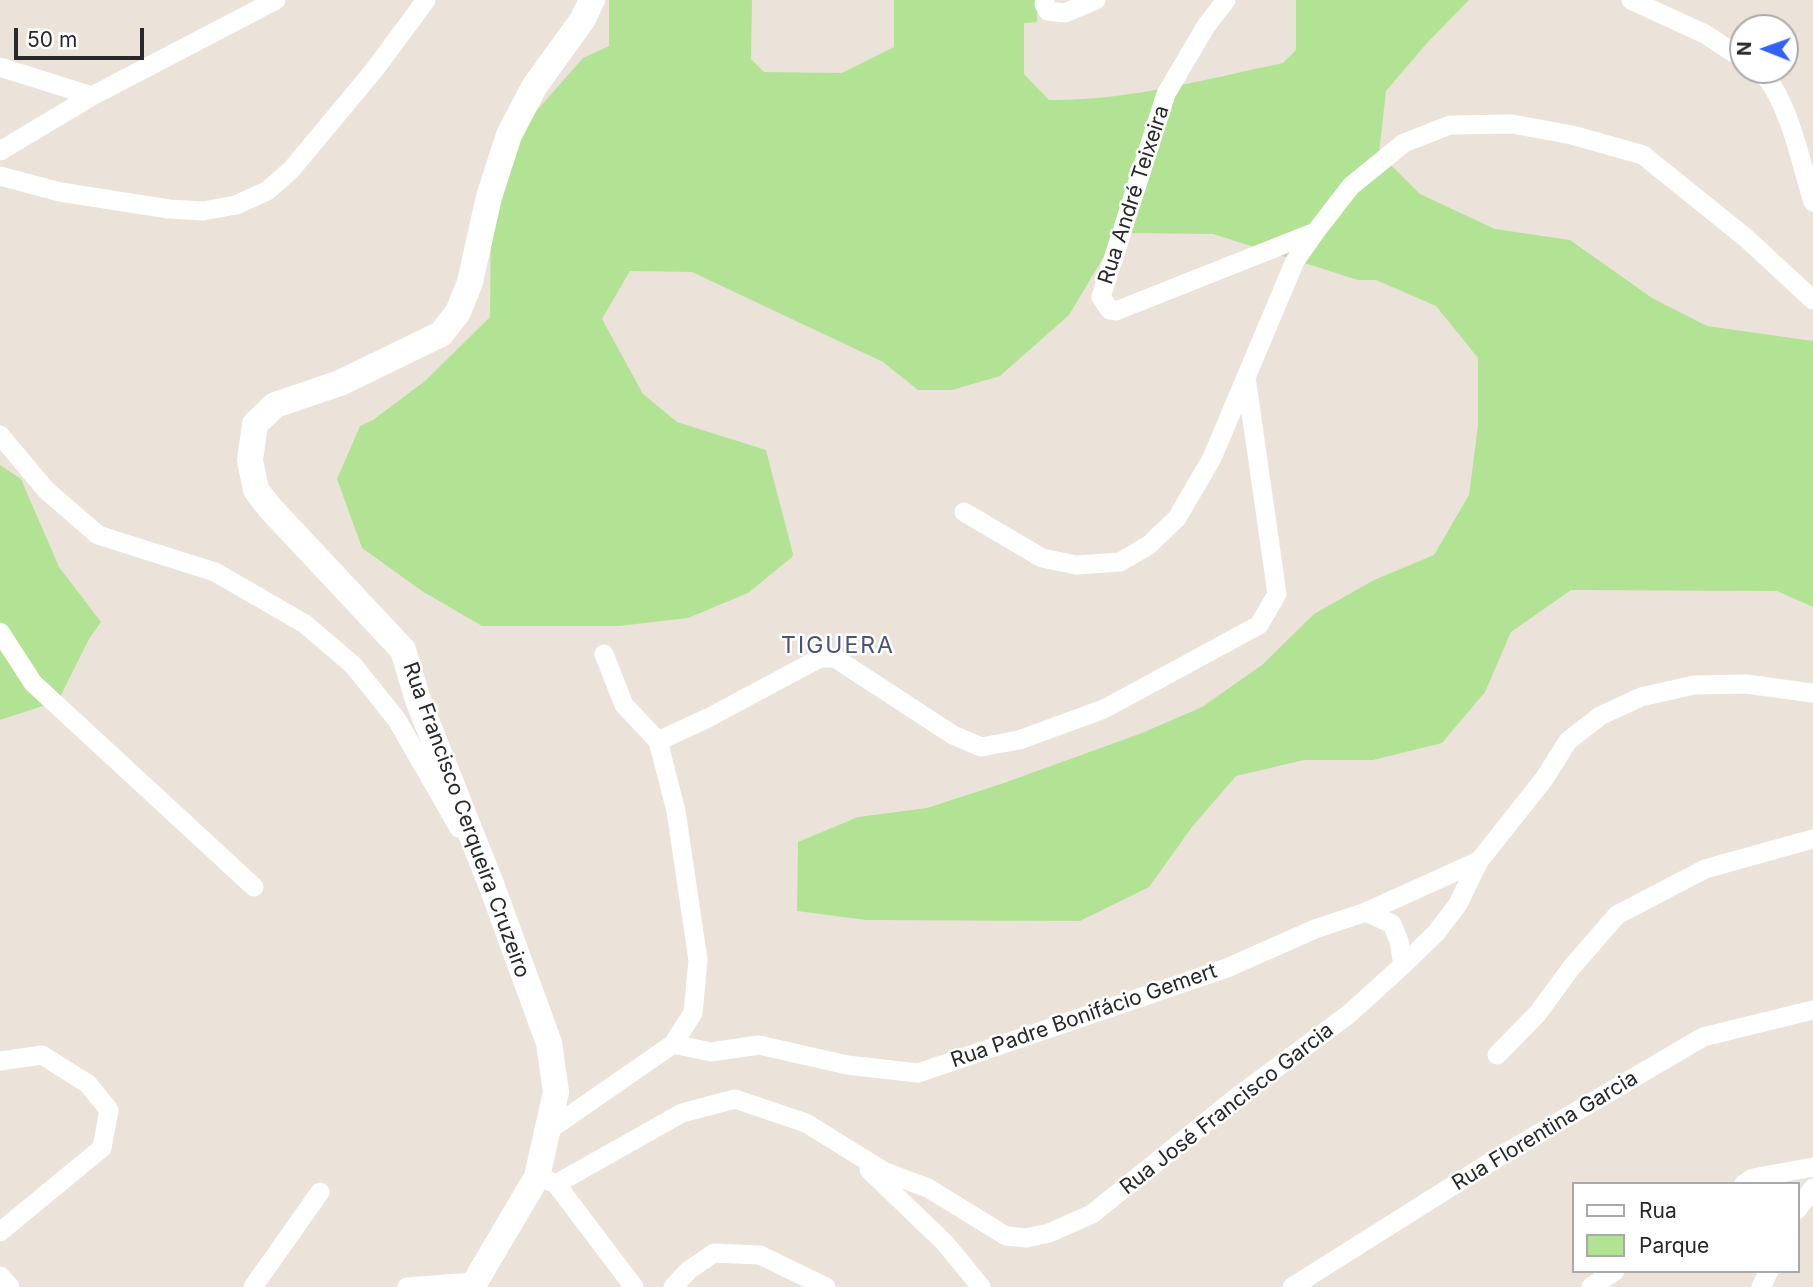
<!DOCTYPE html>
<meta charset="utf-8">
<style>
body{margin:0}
#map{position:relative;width:1813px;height:1287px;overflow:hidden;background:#ebe3d9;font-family:Inter,sans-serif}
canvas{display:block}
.legend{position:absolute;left:1572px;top:1182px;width:228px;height:91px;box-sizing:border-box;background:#fff;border:2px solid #a9a9a9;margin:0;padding:9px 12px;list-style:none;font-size:21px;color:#282828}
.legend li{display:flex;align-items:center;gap:14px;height:35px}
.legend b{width:35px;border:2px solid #a9a9a9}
.north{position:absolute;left:1729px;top:14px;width:70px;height:70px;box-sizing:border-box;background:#fff;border:2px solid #a9a9a9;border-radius:50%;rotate:271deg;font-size:19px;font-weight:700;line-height:28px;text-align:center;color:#282828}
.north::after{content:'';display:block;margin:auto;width:24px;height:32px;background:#3461fd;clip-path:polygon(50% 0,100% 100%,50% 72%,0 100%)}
.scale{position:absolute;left:14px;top:28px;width:130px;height:32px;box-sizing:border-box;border:4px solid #282828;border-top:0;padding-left:9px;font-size:21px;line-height:24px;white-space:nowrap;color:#282828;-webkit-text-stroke:5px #fff;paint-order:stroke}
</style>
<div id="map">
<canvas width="1813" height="1287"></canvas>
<ul class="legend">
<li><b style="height:9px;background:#fff"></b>Rua</li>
<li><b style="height:19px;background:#b2e394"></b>Parque</li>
</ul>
<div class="north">N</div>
<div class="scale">50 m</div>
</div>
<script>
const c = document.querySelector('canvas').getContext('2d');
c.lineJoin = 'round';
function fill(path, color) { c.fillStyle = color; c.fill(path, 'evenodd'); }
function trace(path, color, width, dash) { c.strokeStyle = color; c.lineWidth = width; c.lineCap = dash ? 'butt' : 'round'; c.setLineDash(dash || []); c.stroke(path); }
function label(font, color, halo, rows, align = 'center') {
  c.font = font + ' Inter,sans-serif'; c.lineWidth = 5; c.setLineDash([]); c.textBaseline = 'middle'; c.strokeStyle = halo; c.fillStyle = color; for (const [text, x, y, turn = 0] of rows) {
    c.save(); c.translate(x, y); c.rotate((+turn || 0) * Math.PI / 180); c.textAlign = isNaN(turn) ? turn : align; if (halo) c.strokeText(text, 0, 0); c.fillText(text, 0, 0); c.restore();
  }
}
fill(new Path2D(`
 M609,0H752L751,59L764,72L842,73L894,47V0H1037V22L1024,23V74L1049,100C1128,101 1206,79 1283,63L1296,50V0H1469L1427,43L1386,91L1379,153L1420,194L1495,229L1570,240L1652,298L1707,326L1813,341V607L1777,591L1571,590L1511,632L1485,692L1442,743L1373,760H1304L1236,776L1192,827L1149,887L1080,921L866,920L797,911L798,842L858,817L927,808L1004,783L1142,733L1202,707L1262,665L1314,614L1374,580L1434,555L1469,495L1478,426V358L1436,306L1376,280H1358L1213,234L1118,233L1069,315L1000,376L952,390H918L883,362L692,272L630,271L602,319L643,394L677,422L766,450L793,554L792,557L748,593L688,618L619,626H482L422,591L362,548L337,479L360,426L373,420L425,381L490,317L491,213L524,125L583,58L609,46Z
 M0,465L21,479L59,567L101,622L89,639L58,701L0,720Z`), '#b2e394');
trace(new Path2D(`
 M1045,0L1044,4L1048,11L1065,13L1096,0
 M1226,0L1206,26L1166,94L1101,297L1110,310L1116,311L1315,232
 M1631,0L1705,34L1743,59
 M0,67L92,96
 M1760,70C1790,102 1800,161 1813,202
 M0,151L92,96L276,0
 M0,176L60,192L169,209L203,211L236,205L267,191L291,170L375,69L426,0
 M0,435L46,490L98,535L215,572L305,624L353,665L397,720L459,828
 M964,512L1042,558L1076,565L1120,562L1149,545L1177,518L1212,458L1295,261L1316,231L1351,186L1404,143L1450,125L1512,124L1572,135L1643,155L1746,238L1813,300
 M0,632L33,683L254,887
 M658,741L708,718L820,658H835L953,735L981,747L1019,740L1104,709L1259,625L1277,594L1246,377
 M1366,912L1392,924L1399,941L1403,965
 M673,1044L711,1052L759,1045L847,1065L918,1073L1227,968L1315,929L1366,912L1479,861
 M1497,1055L1538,1013L1571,968L1617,915L1705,869L1813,839
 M0,1061L42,1055L88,1084L109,1110L102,1148L0,1232
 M549,1130L673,1044L693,1013L698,960L676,811L658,741L624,705L604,654
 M869,1170L945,1243L981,1287
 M544,1179L556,1184L634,1287
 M556,1184L682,1113L735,1099L806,1123L885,1172L928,1188L1006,1236L1026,1238L1049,1233L1092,1214L1237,1097L1349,1014L1403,965L1436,933L1458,904L1479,861L1544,779L1568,741L1600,716L1641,697L1694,685L1746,684L1813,693
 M1744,1184L1753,1178L1813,1167
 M1797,1210L1813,1188
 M0,1276L10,1287
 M253,1287L320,1192
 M407,1287L475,1282
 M673,1287L689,1270L714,1253L760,1255L826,1287
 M1292,1287L1492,1161L1703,1037L1813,1010
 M1591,1287L1615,1271
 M1761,1287L1769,1271`), '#fff', 19);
trace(new Path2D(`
 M472,1287L537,1177L556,1092L549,1043L491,884L418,700L403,650L270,508L256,490L250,460L255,424L275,405L340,383L441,334L458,312L470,282L489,197L509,135L534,87L583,19L592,0`), '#fff', 26);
label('21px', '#282828', '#fff', [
 ["Rua André Teixeira",1134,195,-72],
 ["Rua Francisco Cerqueira Cruzeiro",466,820,70],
 ["Rua Padre Bonifácio Gemert",1084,1016,-19],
 ["Rua José Francisco Garcia",1227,1109,-38],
 ["Rua Florentina Garcia",1545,1131,-31]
]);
c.letterSpacing = '2px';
label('23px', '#485379', '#fff', [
 ["TIGUERA",838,646]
]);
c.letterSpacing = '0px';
</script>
